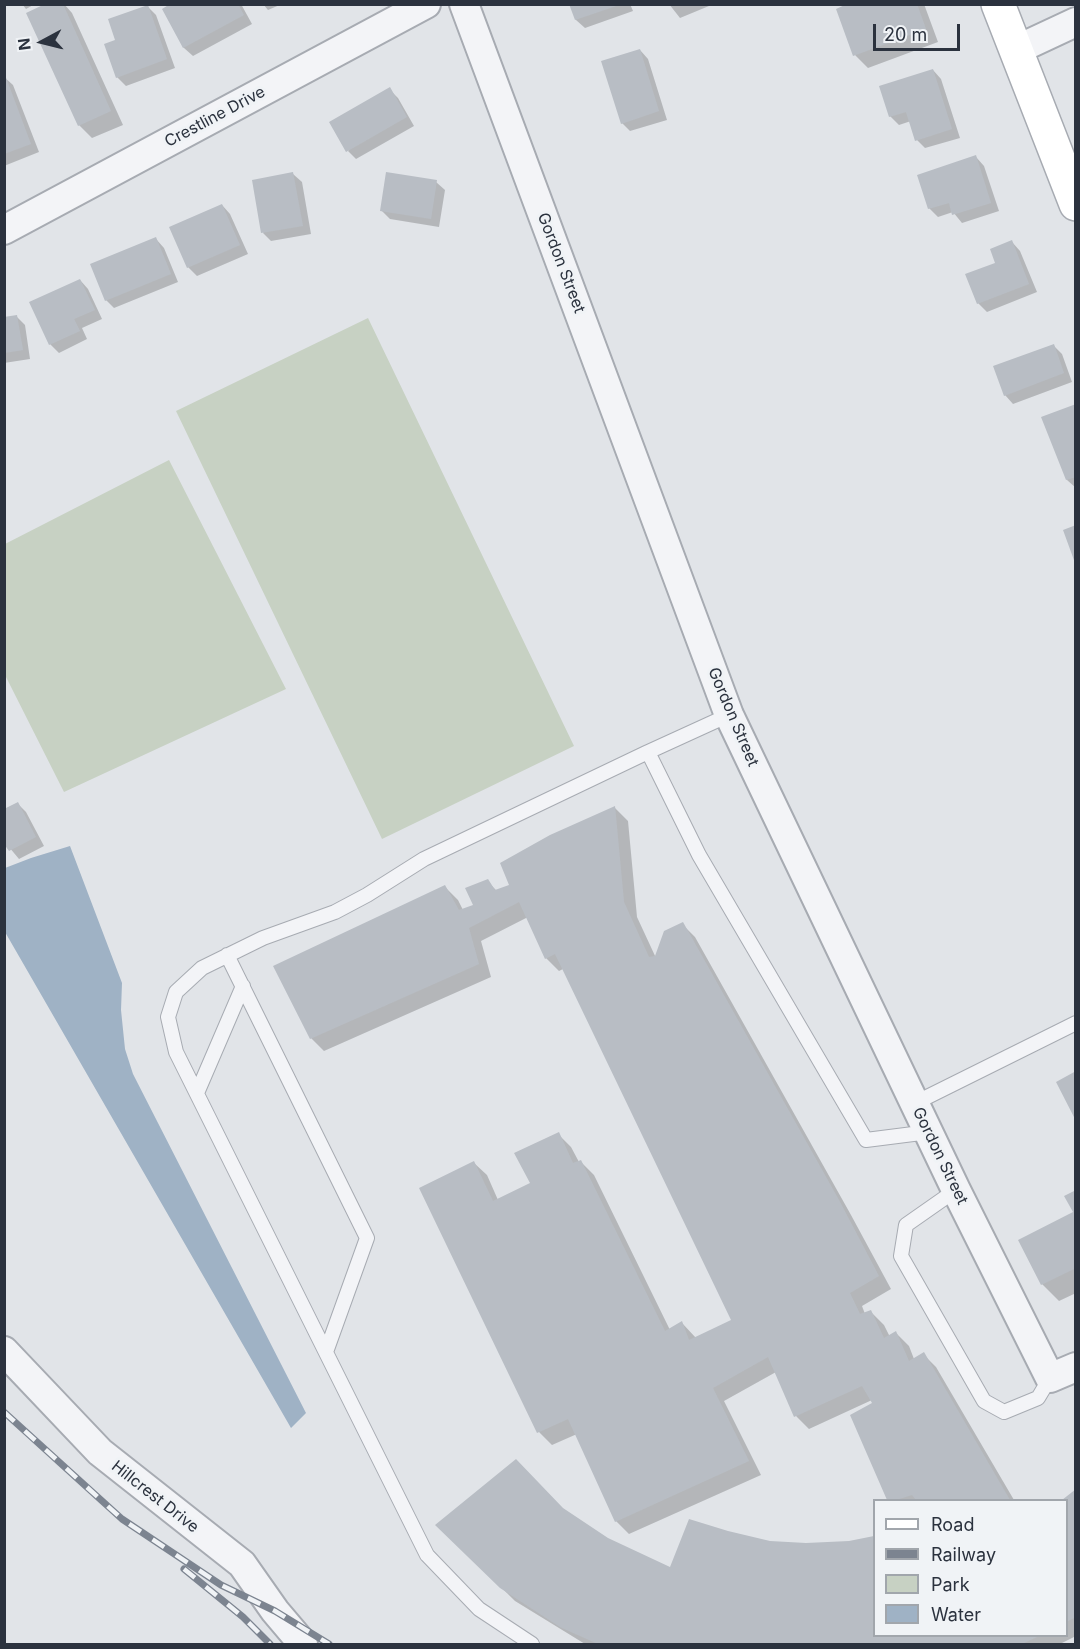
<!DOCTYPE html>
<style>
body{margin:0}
#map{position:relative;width:1080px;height:1649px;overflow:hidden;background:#e1e4e8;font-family:Inter,sans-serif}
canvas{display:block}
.frame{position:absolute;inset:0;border:6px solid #2b323e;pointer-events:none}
.legend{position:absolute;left:873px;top:1499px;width:195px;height:138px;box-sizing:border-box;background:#f0f3f6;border:2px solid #a1a6ac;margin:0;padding:8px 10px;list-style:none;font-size:18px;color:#2b323e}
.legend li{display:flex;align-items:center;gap:12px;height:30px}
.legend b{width:30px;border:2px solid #a1a6ac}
.north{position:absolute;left:12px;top:12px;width:60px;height:60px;-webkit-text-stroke:4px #f0f3f6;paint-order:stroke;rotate:263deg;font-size:16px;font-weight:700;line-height:24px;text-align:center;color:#2b323e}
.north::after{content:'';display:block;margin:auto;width:21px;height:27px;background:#2b323e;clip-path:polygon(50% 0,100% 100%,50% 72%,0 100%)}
.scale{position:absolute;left:873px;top:24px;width:87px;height:27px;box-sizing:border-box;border:3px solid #2b323e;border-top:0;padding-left:8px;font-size:18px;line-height:21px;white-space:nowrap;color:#2b323e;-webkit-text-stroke:4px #f0f3f6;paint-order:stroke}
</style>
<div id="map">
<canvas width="1080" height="1649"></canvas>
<div class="frame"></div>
<ul class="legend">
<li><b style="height:8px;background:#fff"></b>Road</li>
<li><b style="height:8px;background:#7c8490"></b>Railway</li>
<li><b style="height:16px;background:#c7d1c3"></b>Park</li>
<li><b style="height:16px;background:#9fb2c5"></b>Water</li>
</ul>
<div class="north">N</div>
<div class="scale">20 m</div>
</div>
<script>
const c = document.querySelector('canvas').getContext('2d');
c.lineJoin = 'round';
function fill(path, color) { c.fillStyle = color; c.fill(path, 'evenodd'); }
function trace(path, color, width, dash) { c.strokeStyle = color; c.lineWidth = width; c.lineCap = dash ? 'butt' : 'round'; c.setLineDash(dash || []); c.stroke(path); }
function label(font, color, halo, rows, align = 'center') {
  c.font = font + ' Inter,sans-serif'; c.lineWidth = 6; c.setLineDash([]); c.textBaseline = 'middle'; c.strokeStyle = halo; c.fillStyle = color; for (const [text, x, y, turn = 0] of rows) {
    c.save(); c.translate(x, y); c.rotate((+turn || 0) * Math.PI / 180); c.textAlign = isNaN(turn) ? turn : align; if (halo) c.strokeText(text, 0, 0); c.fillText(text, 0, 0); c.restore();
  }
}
fill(new Path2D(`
 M368,318L574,746L382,839L176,411Z
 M169,460L286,689L64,792L5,675V544Z`), '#c7d1c3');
fill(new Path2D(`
 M70,846L122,983L121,1010L125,1049L133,1074L306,1413L291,1428L5,932V868L31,858Z`), '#9fb2c5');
fill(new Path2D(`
 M22,4H35L26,9Z
 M49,4H64L72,13L123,125L92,138L79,125Z
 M173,4H241L252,24L193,56L184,48L164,9Z
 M263,4H282L268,10Z
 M571,4H630L633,11L585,28L576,20Z
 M669,4H709V6L680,18Z
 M852,4H924L938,42L868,68L855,55Z
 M148,7L156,15L175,68L126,86L117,77V41Z
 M640,50L648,59L667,120L630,131L622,123Z
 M933,70L941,79L960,138L925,148L917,140L911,121L899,125L890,116Z
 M4,77L13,85L39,152L4,166Z
 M389,89L398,98L414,126L356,159L348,151Z
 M976,157L984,166L999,211L962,223L953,212L938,217L929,208Z
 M293,174L302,182L311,234L271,241L263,233Z
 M436,182L445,190L439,227L390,219L381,210Z
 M222,205L230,214L248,254L197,276L188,267Z
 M156,239L164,248L178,282L114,308L106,300Z
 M1012,242L1020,251L1037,292L987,312L978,303Z
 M80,280L88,289L102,319L82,328L87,339L59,353L50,344Z
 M17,317L25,325L30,359L4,363V318Z
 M1053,345L1062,354L1072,382L1013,404L1005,395Z
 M1076,405V488L1067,480Z
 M18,804L26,812L44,846L19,859L4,841Z
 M615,808L628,821L637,917L656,958L682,924L695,937L851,1215L891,1289L862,1306L865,1314L871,1312L884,1325L890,1337L896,1333L909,1346L914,1359L923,1354L936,1367L1014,1500H889L852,1416L874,1403L872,1400L809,1429L796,1416L776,1372L724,1401L761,1475L629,1534L616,1521L577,1434L552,1445L539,1432L421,1189L474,1163L487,1175L498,1200L532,1184L558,1134L571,1147L579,1162H581L594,1175L670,1330L682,1323L696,1338L733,1320L563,969L559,971L546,958L528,917L481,941L491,977L324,1051L311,1038L445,887L458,900L463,910L475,906L487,881L497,891L511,886Z
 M1076,1192V1293L1059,1301L1042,1284L1075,1213Z
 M1076,1491V1636L1060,1644H585L515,1601L438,1525L564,1511L607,1540L671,1569L770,1542L806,1545L849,1543L874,1538V1636H1066V1500H1065Z`), '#0003');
fill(new Path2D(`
 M45,4H63L111,111L78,126L26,13Z
 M170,4H238L244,15L183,48L162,9Z
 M569,4H619V5L575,20Z
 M847,4H917L926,29L853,56L836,9Z
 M148,5L167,59L116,78L104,44L115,40L108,19Z
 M640,49L659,111L621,124L601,61Z
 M933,69L952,129L915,141L906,112L889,117L879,86Z
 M5,75L31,144L4,154V76Z
 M390,87L407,117L346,152L329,122Z
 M976,155L991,203L952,215L949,203L928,209L917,175Z
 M293,172L303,226L261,233L252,180Z
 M386,172L437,180L431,219L380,211Z
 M222,204L240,245L187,268L169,227Z
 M156,237L171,274L105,301L90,264Z
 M1012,240L1029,284L977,304L965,274L995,263L990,249Z
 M80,279L95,310L74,319L80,331L49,345L29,302Z
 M17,315L23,350L4,353V317Z
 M1054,344L1064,373L1004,396L993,366Z
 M1076,404V477L1066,480L1041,417Z
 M1076,525V563H1075L1063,530Z
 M18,802L36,837L9,851L4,844V809Z
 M615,806L624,902L649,957L655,956L664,931L683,922L839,1200L879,1276L850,1293L860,1314L871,1310L884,1338L896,1331L909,1361L924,1352L1010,1500H916L912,1495L896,1500H887L850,1415L872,1403L862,1386L794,1417L768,1357L713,1388L749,1461L615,1522L568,1419L537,1433L419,1188L474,1161L493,1201L530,1183L514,1153L559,1132L573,1163L581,1160L665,1331L682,1321L689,1340L731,1320L555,954L545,959L519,902L469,928L479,964L310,1039L273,966L445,885L459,910L473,905L465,888L488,879L495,890L509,885L500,863L550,835Z
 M1076,1071V1121L1056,1082Z
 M1076,1190V1268L1041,1285L1018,1240L1073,1212L1064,1196Z
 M516,1459L563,1508L608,1538L670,1567L689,1519L728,1531L770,1541L806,1543L849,1541L874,1536V1636H1039L1022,1644H598L560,1627L500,1588L435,1525Z
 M1076,1489V1617L1066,1622V1500H1062Z`), '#b8bdc4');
const lane = new Path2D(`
 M729,715L648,752L699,855L866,1140L929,1132
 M227,955L367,1238L326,1352
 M197,1093L243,986
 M915,1103L1076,1023
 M956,1190L906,1225L901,1256L984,1401L1004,1412L1038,1398L1050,1378
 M532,1644L479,1609L427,1555L176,1052L168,1017L176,992L202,968L263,938L335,912L367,895L424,859L648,752`);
const street = new Path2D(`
 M464,4L729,715L956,1190L1050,1378L1076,1367
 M1016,50L1076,22
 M4,230L426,4
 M4,1351L100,1452L242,1564L275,1611L303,1644`);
const secondary = new Path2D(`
 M998,4L1076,204`);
trace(lane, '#a7abb2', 16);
trace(street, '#a7abb2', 32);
trace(secondary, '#a7abb2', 36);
trace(lane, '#f3f4f7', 14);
trace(street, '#f3f4f7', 28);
trace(secondary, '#fff', 33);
const rail = new Path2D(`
 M4,1412L122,1519L221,1585L275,1611L329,1644
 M184,1569L243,1617L270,1644`);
trace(rail, '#7c8490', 7);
trace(rail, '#f0f3f6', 4.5, [14]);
label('16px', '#2b323e', '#f0f3f6', [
 ["Crestline Drive",215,117,-28],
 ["Gordon Street",561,263,69],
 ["Gordon Street",733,717,67],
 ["Gordon Street",940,1156,64],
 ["Hillcrest Drive",155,1497,38]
]);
</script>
